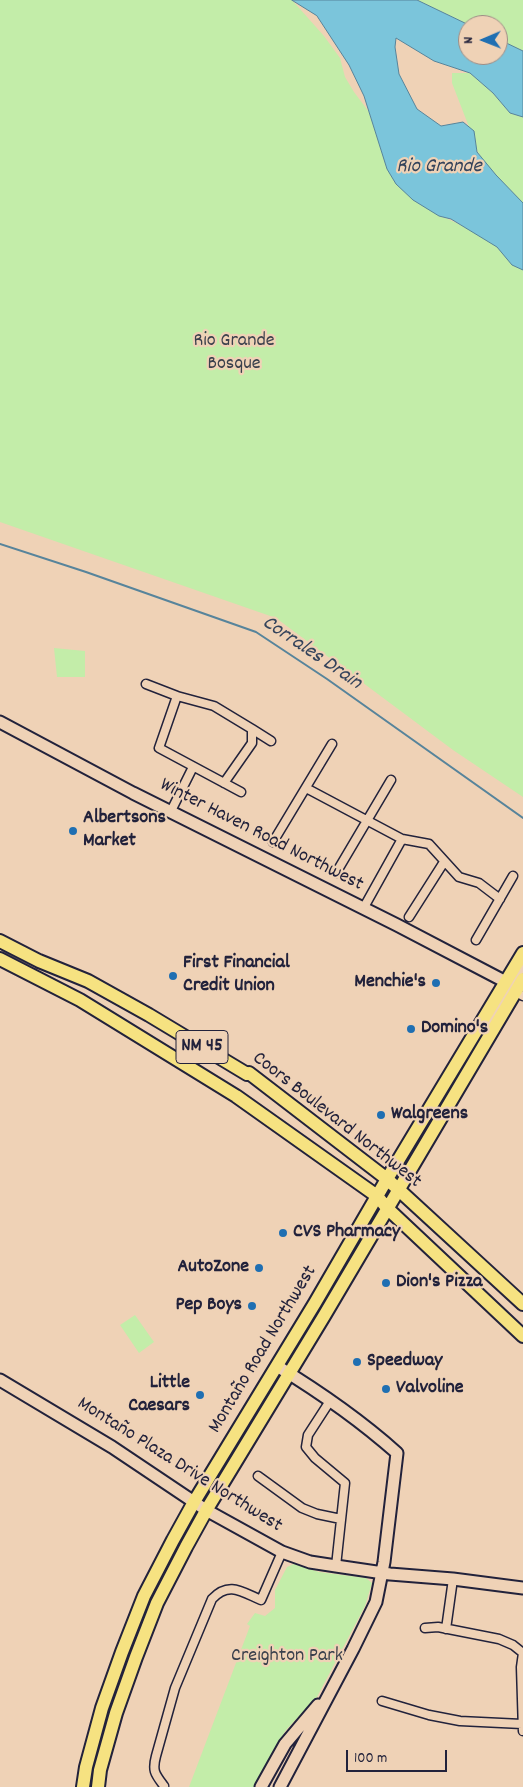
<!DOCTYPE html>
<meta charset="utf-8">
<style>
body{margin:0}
#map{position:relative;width:523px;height:1787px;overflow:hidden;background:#efd2b6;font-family:Dekko,sans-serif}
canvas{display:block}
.north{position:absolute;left:458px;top:15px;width:50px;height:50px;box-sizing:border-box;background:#efd2b6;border:1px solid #9d8c85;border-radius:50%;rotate:269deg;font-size:14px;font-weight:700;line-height:20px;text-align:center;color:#22223b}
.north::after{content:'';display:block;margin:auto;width:18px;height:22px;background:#1f6fb2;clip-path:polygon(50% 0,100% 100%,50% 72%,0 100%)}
.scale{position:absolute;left:346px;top:1750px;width:101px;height:22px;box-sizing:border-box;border:2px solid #22223b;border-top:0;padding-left:6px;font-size:15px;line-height:18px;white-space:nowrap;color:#22223b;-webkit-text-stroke:4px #efd2b6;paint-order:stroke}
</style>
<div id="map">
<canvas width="523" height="1787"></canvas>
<div class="north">N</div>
<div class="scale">100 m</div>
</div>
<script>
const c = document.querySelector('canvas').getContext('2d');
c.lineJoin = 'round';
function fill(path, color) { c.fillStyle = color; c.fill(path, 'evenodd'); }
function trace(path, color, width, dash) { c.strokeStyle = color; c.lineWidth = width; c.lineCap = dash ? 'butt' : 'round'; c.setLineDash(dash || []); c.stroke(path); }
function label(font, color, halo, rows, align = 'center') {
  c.font = font + ' Dekko,sans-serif'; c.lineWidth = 4.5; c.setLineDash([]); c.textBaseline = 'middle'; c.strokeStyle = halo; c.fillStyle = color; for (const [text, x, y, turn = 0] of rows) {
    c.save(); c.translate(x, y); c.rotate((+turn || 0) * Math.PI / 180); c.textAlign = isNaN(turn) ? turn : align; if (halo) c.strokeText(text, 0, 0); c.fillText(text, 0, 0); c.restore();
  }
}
fill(new Path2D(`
 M0,0H292L324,36L340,58L345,77L354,92L369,112L382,152L439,216C454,220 484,237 497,247C509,257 507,263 523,270V797L453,750L276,618L0,522Z
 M417,0H523V51L498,39V25H469Z
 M452,73H470L493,93L510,113L523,117V203C509,189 487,169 478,152C473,144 477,134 469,127L452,83Z
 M54,648L85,651V677H57Z
 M135,1315L154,1342L139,1353L120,1325Z
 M294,1564L319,1572L366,1578L372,1583L365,1606L317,1697L286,1730L274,1749L254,1787H189L250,1626L247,1624L255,1613L265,1616L275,1608V1590L287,1567Z`), '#c3eda9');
const water = new Path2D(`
 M292,0H417L469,25L468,55H498V39L523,51V117L510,113L493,93L470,73L434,61L396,38L395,47L399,74L417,109L441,126L463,122L474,131L477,152L496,175L523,203V270L512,265L497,247L451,219L439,216L413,200L396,184L387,169L364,96L349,65L317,16Z`);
fill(water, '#7bc5db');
trace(water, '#57849b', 1);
trace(new Path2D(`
 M0,544L86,572L256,632L327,679L523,818`), '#57849b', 2);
const street = new Path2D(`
 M146,684L177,696
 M252,729L271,741
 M224,783L252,743V729L214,706L177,696L159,748L241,792
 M306,788L402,839L429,844L459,877L479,883L500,899
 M171,811L193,767
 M273,842L332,744
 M336,873L391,780
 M363,909L402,839
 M409,917L444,862
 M476,940L513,876
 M523,964L514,982L516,992L523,996
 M330,1401L308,1435L306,1447L315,1458L345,1483L336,1566
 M258,1476L302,1508L317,1514L341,1519
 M425,1628L438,1627L499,1639L513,1645L523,1653L521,1667L523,1731
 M446,1629L453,1579
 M382,1701L429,1715L460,1721L522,1724
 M164,1786C155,1774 152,1771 156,1756L175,1688L212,1599C229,1581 242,1592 261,1600L282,1552`);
const secondary = new Path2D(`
 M0,722L133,793L397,925L506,982L509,989L488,1025
 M277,1366C318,1391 360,1420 397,1453L384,1562L376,1602L353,1649L280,1787
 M0,1380L112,1447L206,1510L282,1552L310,1562L336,1566L390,1574L453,1579L523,1588
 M261,1787L285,1744L318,1705`);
const primary = new Path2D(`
 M0,941L39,961L88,981L149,1015L247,1074L249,1073L387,1179L523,1304
 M0,959L80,1000L236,1096L377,1196L387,1208L523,1336
 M83,1787L86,1767L102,1708L122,1652L144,1596L173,1540L194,1502L315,1303L387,1179L523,953
 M98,1787L100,1770L116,1713L136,1657L157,1603L186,1547L207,1509L324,1316L523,979`);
trace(street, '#22223b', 11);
trace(secondary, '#22223b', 15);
trace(primary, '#22223b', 16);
trace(street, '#efd2b6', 8);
trace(secondary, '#efd2b6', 11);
trace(primary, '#f6e281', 12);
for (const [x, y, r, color] of [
 [73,831,5,"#1f6fb2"],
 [173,976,5,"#1f6fb2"],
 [436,983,5,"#1f6fb2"],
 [411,1029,5,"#1f6fb2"],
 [381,1115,5,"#1f6fb2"],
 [283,1233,5,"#1f6fb2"],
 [259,1268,5,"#1f6fb2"],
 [386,1283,5,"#1f6fb2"],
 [252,1306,5,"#1f6fb2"],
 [357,1362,5,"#1f6fb2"],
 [386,1389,5,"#1f6fb2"],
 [200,1395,5,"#1f6fb2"]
]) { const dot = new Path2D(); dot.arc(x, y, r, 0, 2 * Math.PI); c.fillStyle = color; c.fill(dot); trace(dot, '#efd2b6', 2); }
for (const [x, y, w] of [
 [202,1047,52]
]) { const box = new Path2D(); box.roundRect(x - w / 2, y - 16.5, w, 33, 4); c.fillStyle = '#efd2b6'; c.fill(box); trace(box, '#22223b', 1); }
label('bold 19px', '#22223b', null, [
 ["NM 45",202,1047]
]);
label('20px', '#3a404c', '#efd2b6', [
 ["Rio Grande",234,342],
 ["Bosque",234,365],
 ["Creighton Park",287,1657]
]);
label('bold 20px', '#22223b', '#efd2b6', [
 ["Albertsons",83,819],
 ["Market",83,842],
 ["First Financial",183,964],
 ["Credit Union",183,987],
 ["Menchie's",426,983,"right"],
 ["Domino's",421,1029],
 ["Walgreens",391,1115],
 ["CVS Pharmacy",293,1233],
 ["AutoZone",249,1268,"right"],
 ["Dion's Pizza",396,1283],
 ["Pep Boys",242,1306,"right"],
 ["Speedway",367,1362],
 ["Little",190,1384,"right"],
 ["Caesars",190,1407,"right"],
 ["Valvoline",396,1389]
], 'left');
label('20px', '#22223b', '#efd2b6', [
 ["Winter Haven Road Northwest",261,836,27],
 ["Coors Boulevard Northwest",336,1121,38],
 ["Montaño Road Northwest",264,1350,-59],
 ["Montaño Plaza Drive Northwest",179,1466,32]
]);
label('italic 21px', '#34435b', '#efd2b6', [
 ["Rio Grande",439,168],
 ["Corrales Drain",311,654,34]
]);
</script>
